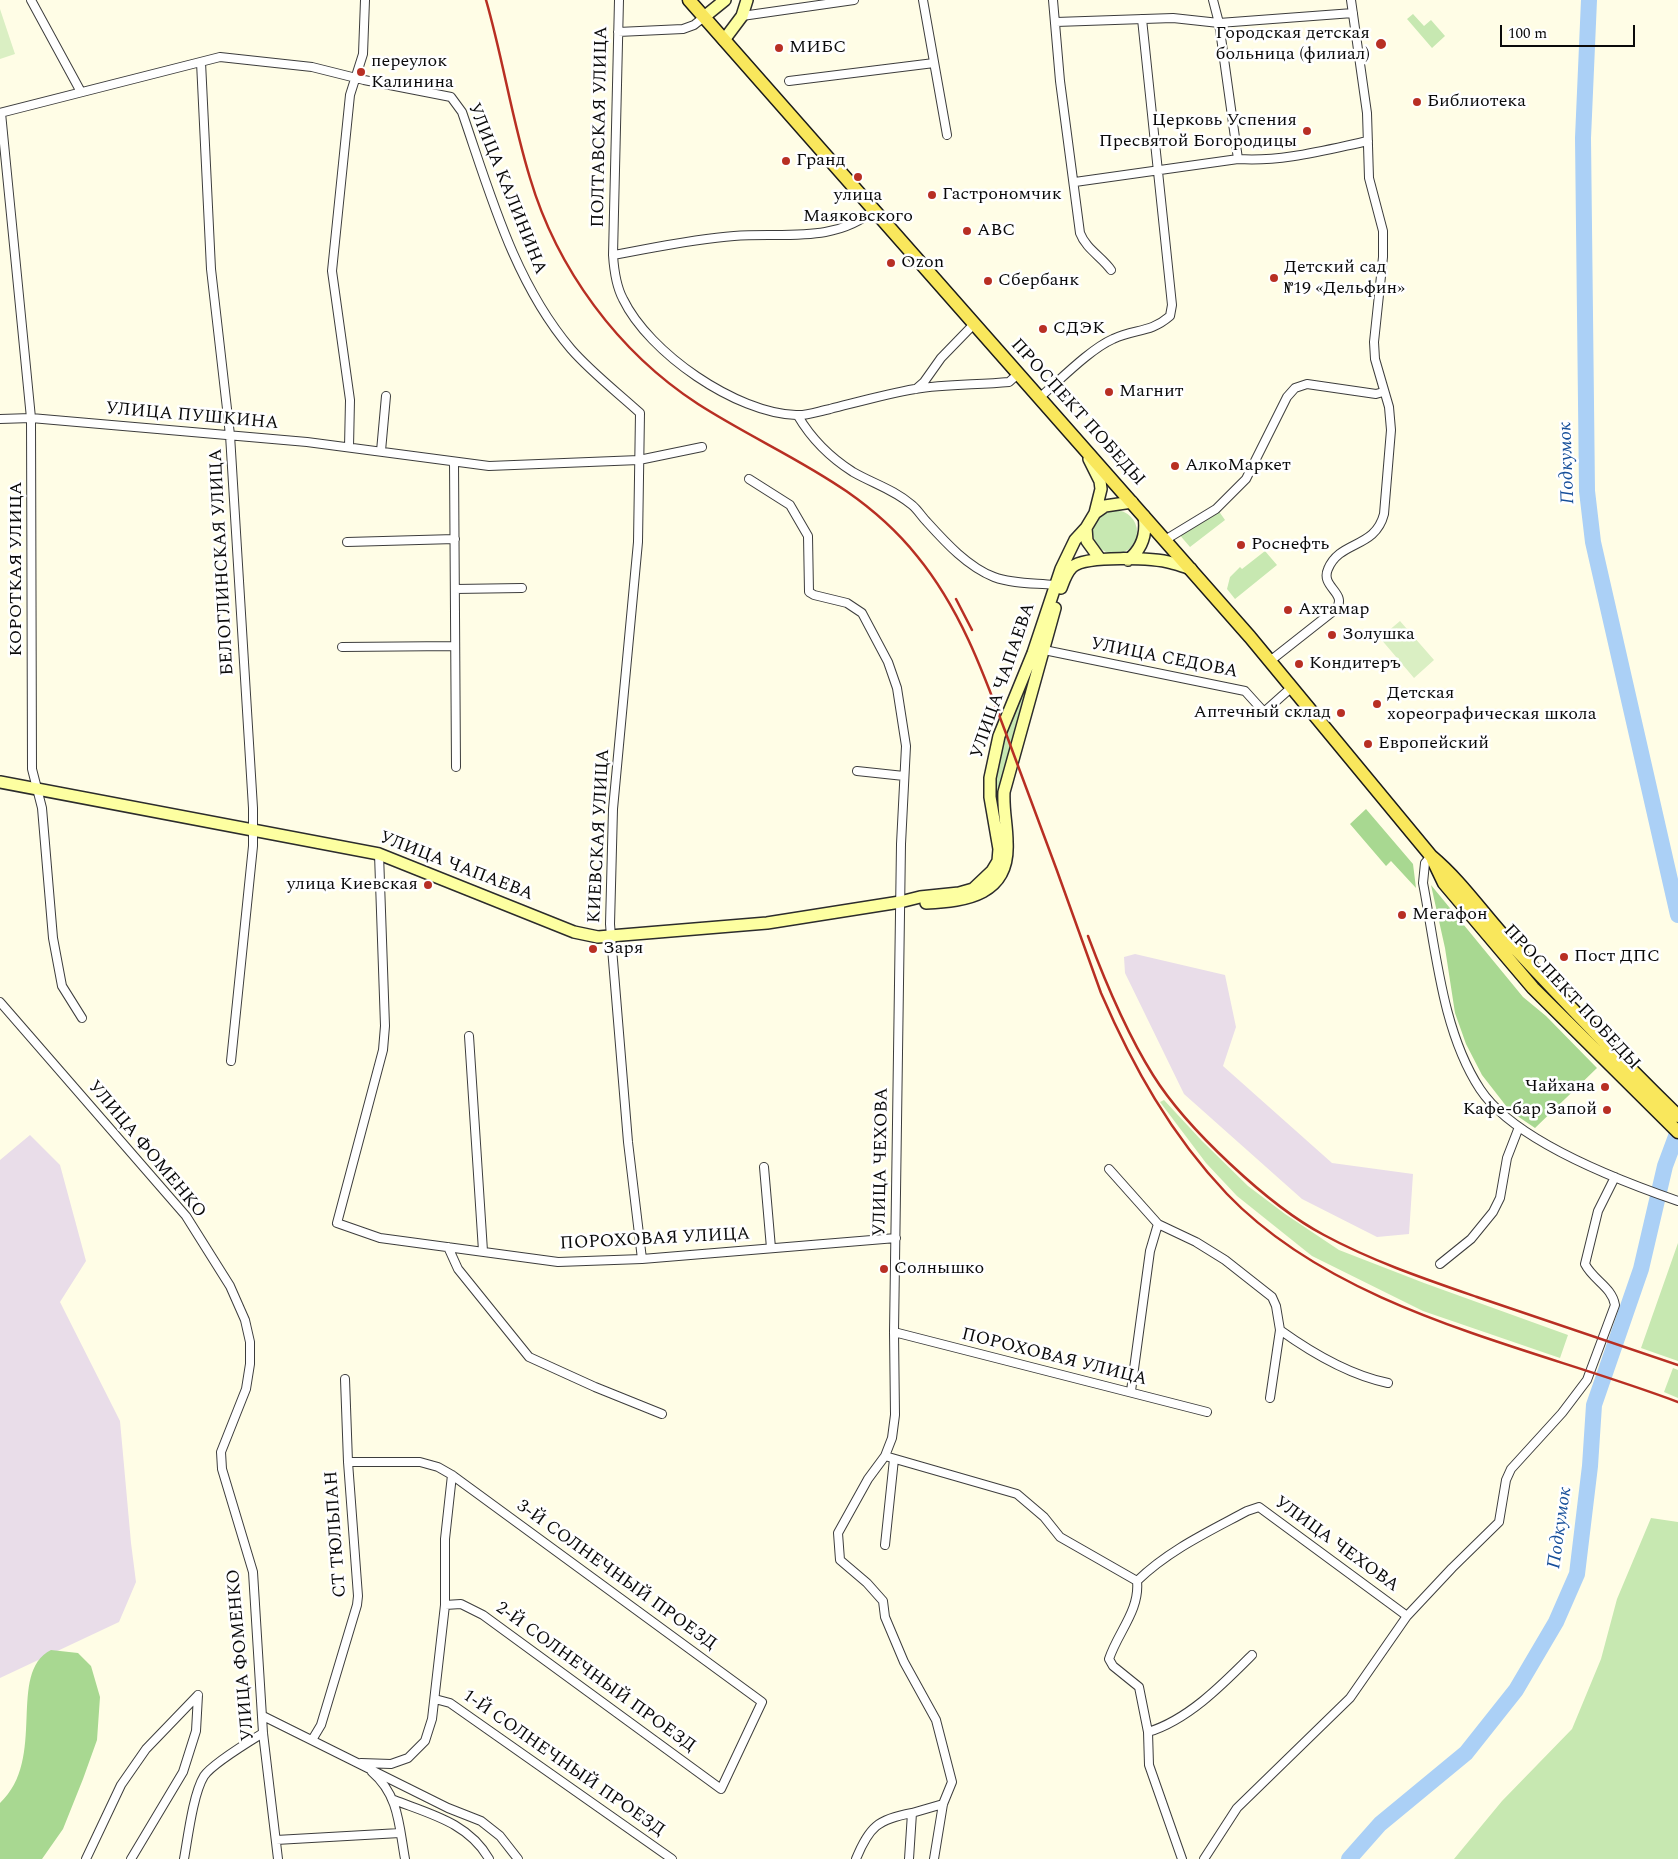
<!DOCTYPE html>
<meta charset="utf-8">
<style>
body{margin:0}
#map{position:relative;width:1678px;height:1859px;overflow:hidden;background:#fffde6;font-family:Spectral,serif}
canvas{display:block}
.scale{position:absolute;left:1500px;top:25px;width:135px;height:22px;box-sizing:border-box;border:2px solid #0a0a0a;border-top:0;padding-left:6px;font-size:15px;line-height:18px;white-space:nowrap;color:#0a0a0a;-webkit-text-stroke:4px #fff;paint-order:stroke}
</style>
<div id="map">
<canvas width="1678" height="1859"></canvas>
<div class="scale">100 m</div>
</div>
<script>
const c = document.querySelector('canvas').getContext('2d');
c.lineJoin = 'round';
function fill(path, color) { c.fillStyle = color; c.fill(path, 'evenodd'); }
function trace(path, color, width, dash) { c.strokeStyle = color; c.lineWidth = width; c.lineCap = dash ? 'butt' : 'round'; c.setLineDash(dash || []); c.stroke(path); }
function label(font, color, halo, rows, align = 'center') {
  c.font = font + ' Spectral,serif'; c.lineWidth = 5; c.setLineDash([]); c.textBaseline = 'middle'; c.strokeStyle = halo; c.fillStyle = color; for (const [text, x, y, turn = 0] of rows) {
    c.save(); c.translate(x, y); c.rotate((+turn || 0) * Math.PI / 180); c.textAlign = isNaN(turn) ? turn : align; if (halo) c.strokeText(text, 0, 0); c.fillText(text, 0, 0); c.restore();
  }
}
fill(new Path2D(`
 M1135,954L1225,975L1236,1027L1223,1066L1332,1163L1413,1174L1409,1234L1377,1237L1302,1199L1184,1094L1125,973L1124,957Z
 M30,1135L60,1165L86,1261L60,1302L120,1421L131,1543L136,1582L119,1622L0,1678V1160Z`), '#e9dde9');
fill(new Path2D(`
 M1413,14L1424,26L1431,20L1445,36L1432,48L1407,19Z
 M1093 532a22 22 0 1 1 44 0a22 22 0 1 1-44 0Z
 M1218,510L1225,520L1190,547L1178,533Z
 M1265,551L1277,565L1235,599L1227,589L1230,577L1240,567L1242,569Z
 M1036,657L1002,780L997,808L995,780L1004,739Z
 M1164,1100L1202,1141L1248,1186L1285,1214L1339,1250L1424,1283L1568,1335L1560,1358L1423,1311L1312,1256L1237,1196L1206,1163L1160,1102Z
 M1678,1243V1361L1641,1348Z
 M1673,1368L1678,1370V1398L1664,1392Z
 M1651,1518L1678,1522V1859H1454L1502,1801L1572,1729L1601,1659L1617,1599Z`), '#c7e8b1');
fill(new Path2D(`
 M1366,809L1413,864L1416,888L1391,861L1386,866L1350,824Z
 M1431,885L1523,997L1546,1016L1597,1068L1535,1128L1510,1111L1482,1075L1466,1044L1455,1013L1445,948Z
 M51,1650L78,1653L91,1666L100,1697L97,1740L83,1779L63,1829L42,1859H0V1803C48,1759 6,1673 51,1650Z`), '#a8d891');
fill(new Path2D(`
 M0,9L15,54L0,59Z
 M1400,621L1434,660L1414,678L1380,638Z`), '#daefc3');
trace(new Path2D(`
 M1589,0L1583,138L1587,491L1593,542L1678,915
 M1349,1859L1380,1824L1466,1753L1516,1690L1556,1622L1577,1574L1590,1466L1594,1405L1641,1269L1665,1166L1678,1131`), '#abd0f6', 16);
const minor = new Path2D(`
 M31,0L81,92
 M619,0L613,255C614,270 616,286 623,299C649,353 736,413 796,415C807,416 819,411 830,409C858,402 886,394 915,389C945,384 978,385 1009,382L1018,374
 M923,0L947,135
 M1053,0L1060,81L1080,233C1086,249 1102,257 1111,270
 M1213,0L1219,23L1238,159
 M742,16L854,0
 M1056,22L1173,18L1219,23L1353,13
 M618,32L683,29L694,25L704,17
 M201,62L211,269L230,435L253,808V846L231,1061
 M789,81L934,63
 M0,113L220,57L312,67L364,80L451,97L462,112C490,193 514,282 571,349C591,372 617,392 640,413L638,542L613,809L610,924L628,1142L642,1259
 M1,113L31,418L32,769L42,808L53,938L62,986L82,1018
 M1075,182L1238,159C1282,162 1325,150 1368,141
 M613,255C653,248 693,239 734,236C782,232 834,244 874,210
 M916,389L924,382L941,358L974,324
 M1039,398C1059,381 1090,349 1113,339C1135,328 1149,334 1170,316L1172,305L1142,19
 M798,416C811,438 831,458 853,472C874,484 893,489 912,505C918,510 922,517 927,522C946,543 968,567 994,577C1013,584 1035,583 1054,585
 M0,419L31,418L307,442L489,466L639,460L702,447
 M349,447L350,400L332,271L350,95L363,54L365,0
 M381,451L386,396
 M454,462L456,767
 M749,479L790,505L808,536L809,592L814,595L847,603L862,613L888,662L897,688L906,746L901,844L894,1332L895,1415L892,1438L885,1456L868,1479L838,1533L840,1560L867,1583L883,1601L885,1617L904,1662L936,1720L952,1782L943,1804L934,1859
 M1165,540L1216,509L1246,479L1287,397L1295,388L1307,384L1376,394L1383,392
 M347,542L455,539
 M455,589L522,588
 M342,647L455,646
 M1049,651L1245,691L1264,712L1292,687
 M1270,661L1336,609C1348,593 1320,587 1328,569C1340,540 1375,549 1384,514L1391,430L1389,407L1375,359L1374,342L1383,257V231L1369,178L1367,113L1351,0
 M857,771L904,776
 M379,854L385,1026L383,1050L337,1223L380,1238L558,1262L642,1259L896,1238
 M1431,856L1425,863L1423,883C1436,950 1442,1031 1480,1089C1514,1141 1620,1181 1678,1201
 M0,1002L186,1216L230,1286L245,1320L250,1342V1364L246,1389L221,1452L222,1469L253,1572L263,1733L278,1859
 M469,1036L483,1251
 M764,1167L771,1248
 M1109,1169L1158,1224L1196,1242L1225,1260L1272,1297L1276,1306L1280,1330C1312,1353 1349,1375 1388,1383
 M448,1247L458,1269L529,1357L595,1387L662,1414
 M1440,1264L1471,1239L1493,1212L1500,1198L1507,1158L1519,1127
 M894,1332L1207,1412
 M1131,1391L1150,1251L1158,1224
 M1270,1398L1280,1330
 M885,1456L1017,1494L1044,1517L1060,1537L1137,1581
 M348,1462H420L438,1467L452,1475L762,1702L721,1789L483,1615L461,1604L445,1605
 M885,1545L894,1459
 M435,1699L450,1703L672,1859
 M263,1716L448,1808L481,1821L500,1836L518,1859
 M1148,1732C1188,1720 1223,1684 1252,1655
 M312,1740L321,1725L357,1605L358,1596L348,1462L345,1379
 M361,1763L391,1764L408,1758L425,1741L432,1719L445,1605V1539L452,1475
 M372,1772C399,1795 399,1826 405,1859
 M394,1800C430,1814 469,1823 489,1859
 M276,1840L400,1833
 M86,1859L121,1785L146,1749L198,1695
 M131,1859L183,1772L196,1731L198,1695
 M184,1859C188,1837 193,1794 204,1776C212,1764 250,1741 263,1733
 M856,1859C869,1827 878,1819 912,1813
 M909,1859L912,1813L943,1804
 M1182,1859L1149,1765L1148,1732L1139,1687L1113,1666L1109,1659C1118,1632 1140,1610 1137,1581C1169,1550 1208,1532 1247,1511L1259,1507L1407,1616
 M1204,1859L1237,1808L1350,1698L1407,1616L1452,1568L1499,1522L1506,1480L1511,1469L1562,1413L1587,1380L1615,1305C1612,1287 1593,1280 1585,1264L1598,1211L1615,1177`);
const secondary = new Path2D(`
 M704,17L725,0
 M724,40L742,16L747,0
 M1095,513L1105,506L1132,502
 M1086,528L1087,541L1100,559
 M1128,560C1142,549 1147,534 1144,516
 M1061,588C1064,580 1066,573 1072,567C1086,555 1154,558 1172,563C1178,564 1185,567 1191,569
 M0,782L379,854L574,932L598,937L767,923L900,902L920,897L959,893L973,889L992,871L998,861L999,849L990,797V778L999,736L1033,653L1061,569L1075,540L1086,528L1095,513L1101,489L1100,481L1089,459
 M926,903C967,901 1010,895 1007,842C1007,825 1003,810 1004,792L1055,608`);
const primary = new Path2D(`
 M689,0L1250,637L1431,856C1462,882 1483,914 1510,943C1565,1002 1621,1060 1678,1116
 M1433,860L1444,883L1533,988L1678,1132`);
trace(minor, '#3d3d3d', 10);
trace(secondary, '#2c2c2c', 14);
trace(primary, '#1b1b1b', 15);
trace(minor, '#fff', 8);
trace(secondary, '#fdffa1', 11);
trace(primary, '#f9e75c', 12);
trace(new Path2D(`
 M486,0C503,59 512,120 530,178C557,269 618,352 698,404C776,454 857,481 917,556C963,612 986,680 1011,747C1042,829 1072,911 1101,993C1133,1067 1171,1135 1227,1194C1340,1312 1530,1346 1678,1402
 M956,599L972,630
 M1088,936C1106,984 1126,1032 1153,1075C1186,1128 1269,1206 1324,1235C1372,1261 1425,1279 1477,1297C1544,1320 1611,1343 1678,1365`), '#b82f23', 2.5);
for (const [x, y, r, color] of [
 [1381,44,6,"#b82f23"],
 [779,48,5,"#b82f23"],
 [361,72,5,"#b82f23"],
 [1417,102,5,"#b82f23"],
 [1307,131,5,"#b82f23"],
 [786,161,5,"#b82f23"],
 [858,177,5,"#b82f23"],
 [932,195,5,"#b82f23"],
 [967,231,5,"#b82f23"],
 [891,263,5,"#b82f23"],
 [1274,278,5,"#b82f23"],
 [988,281,5,"#b82f23"],
 [1043,329,5,"#b82f23"],
 [1109,392,5,"#b82f23"],
 [1175,466,5,"#b82f23"],
 [1241,545,5,"#b82f23"],
 [1288,610,5,"#b82f23"],
 [1332,635,5,"#b82f23"],
 [1299,664,5,"#b82f23"],
 [1377,704,5,"#b82f23"],
 [1341,713,5,"#b82f23"],
 [1368,744,5,"#b82f23"],
 [428,885,5,"#b82f23"],
 [1402,915,5,"#b82f23"],
 [593,949,5,"#b82f23"],
 [1564,957,5,"#b82f23"],
 [1605,1087,5,"#b82f23"],
 [1607,1110,5,"#b82f23"],
 [884,1269,5,"#b82f23"]
]) { const dot = new Path2D(); dot.arc(x, y, r, 0, 2 * Math.PI); c.fillStyle = color; c.fill(dot); trace(dot, '#fff', 2); }
label('18px', '#0a0a0a', '#fff', [
 ["Городская детская",1370,34,"right"],
 ["больница (филиал)",1370,55,"right"],
 ["МИБС",789,48],
 ["переулок",371,62],
 ["Калинина",371,83],
 ["Библиотека",1427,102],
 ["Церковь Успения",1297,121,"right"],
 ["Пресвятой Богородицы",1297,142,"right"],
 ["Гранд",796,161],
 ["Гастрономчик",942,195],
 ["улица",858,196,"center"],
 ["Маяковского",858,217,"center"],
 ["ABC",977,231],
 ["Ozon",901,263],
 ["Детский сад",1284,268],
 ["№19 «Дельфин»",1284,289],
 ["Сбербанк",998,281],
 ["СДЭК",1053,329],
 ["Магнит",1119,392],
 ["АлкоМаркет",1185,466],
 ["Роснефть",1251,545],
 ["Ахтамар",1298,610],
 ["Золушка",1342,635],
 ["Кондитеръ",1309,664],
 ["Детская",1387,694],
 ["хореографическая школа",1387,715],
 ["Аптечный склад",1331,713,"right"],
 ["Европейский",1378,744],
 ["улица Киевская",418,885,"right"],
 ["Мегафон",1412,915],
 ["Заря",603,949],
 ["Пост ДПС",1574,957],
 ["Чайхана",1595,1087,"right"],
 ["Кафе-бар Запой",1597,1110,"right"],
 ["Солнышко",894,1269]
], 'left');
label('18px', '#0a0a0a', '#fff', [
 ["ПОЛТАВСКАЯ УЛИЦА",601,127,-89],
 ["УЛИЦА КАЛИНИНА",506,189,68],
 ["ПРОСПЕКТ ПОБЕДЫ",1077,413,48],
 ["УЛИЦА ПУШКИНА",192,417,5],
 ["БЕЛОГЛИНСКАЯ УЛИЦА",223,562,-93],
 ["КОРОТКАЯ УЛИЦА",17,569,-90],
 ["УЛИЦА СЕДОВА",1164,659,11],
 ["УЛИЦА ЧАПАЕВА",1004,681,-71],
 ["КИЕВСКАЯ УЛИЦА",600,836,-87],
 ["УЛИЦА ЧАПАЕВА",456,867,21],
 ["ПРОСПЕКТ ПОБЕДЫ",1571,998,47],
 ["УЛИЦА ФОМЕНКО",146,1150,50],
 ["УЛИЦА ЧЕХОВА",882,1162,-89],
 ["ПОРОХОВАЯ УЛИЦА",655,1240,-3],
 ["ПОРОХОВАЯ УЛИЦА",1054,1358,14],
 ["СТ ТЮЛЬПАН",337,1534,-94],
 ["УЛИЦА ЧЕХОВА",1336,1545,36],
 ["3-Й СОЛНЕЧНЫЙ ПРОЕЗД",616,1576,36],
 ["УЛИЦА ФОМЕНКО",242,1655,-95],
 ["2-Й СОЛНЕЧНЫЙ ПРОЕЗД",595,1678,36],
 ["1-Й СОЛНЕЧНЫЙ ПРОЕЗД",563,1764,35]
]);
label('italic 19px', '#154e99', '#fff', [
 ["Подкумок",1568,463,-92],
 ["Подкумок",1561,1528,-82]
]);
</script>
